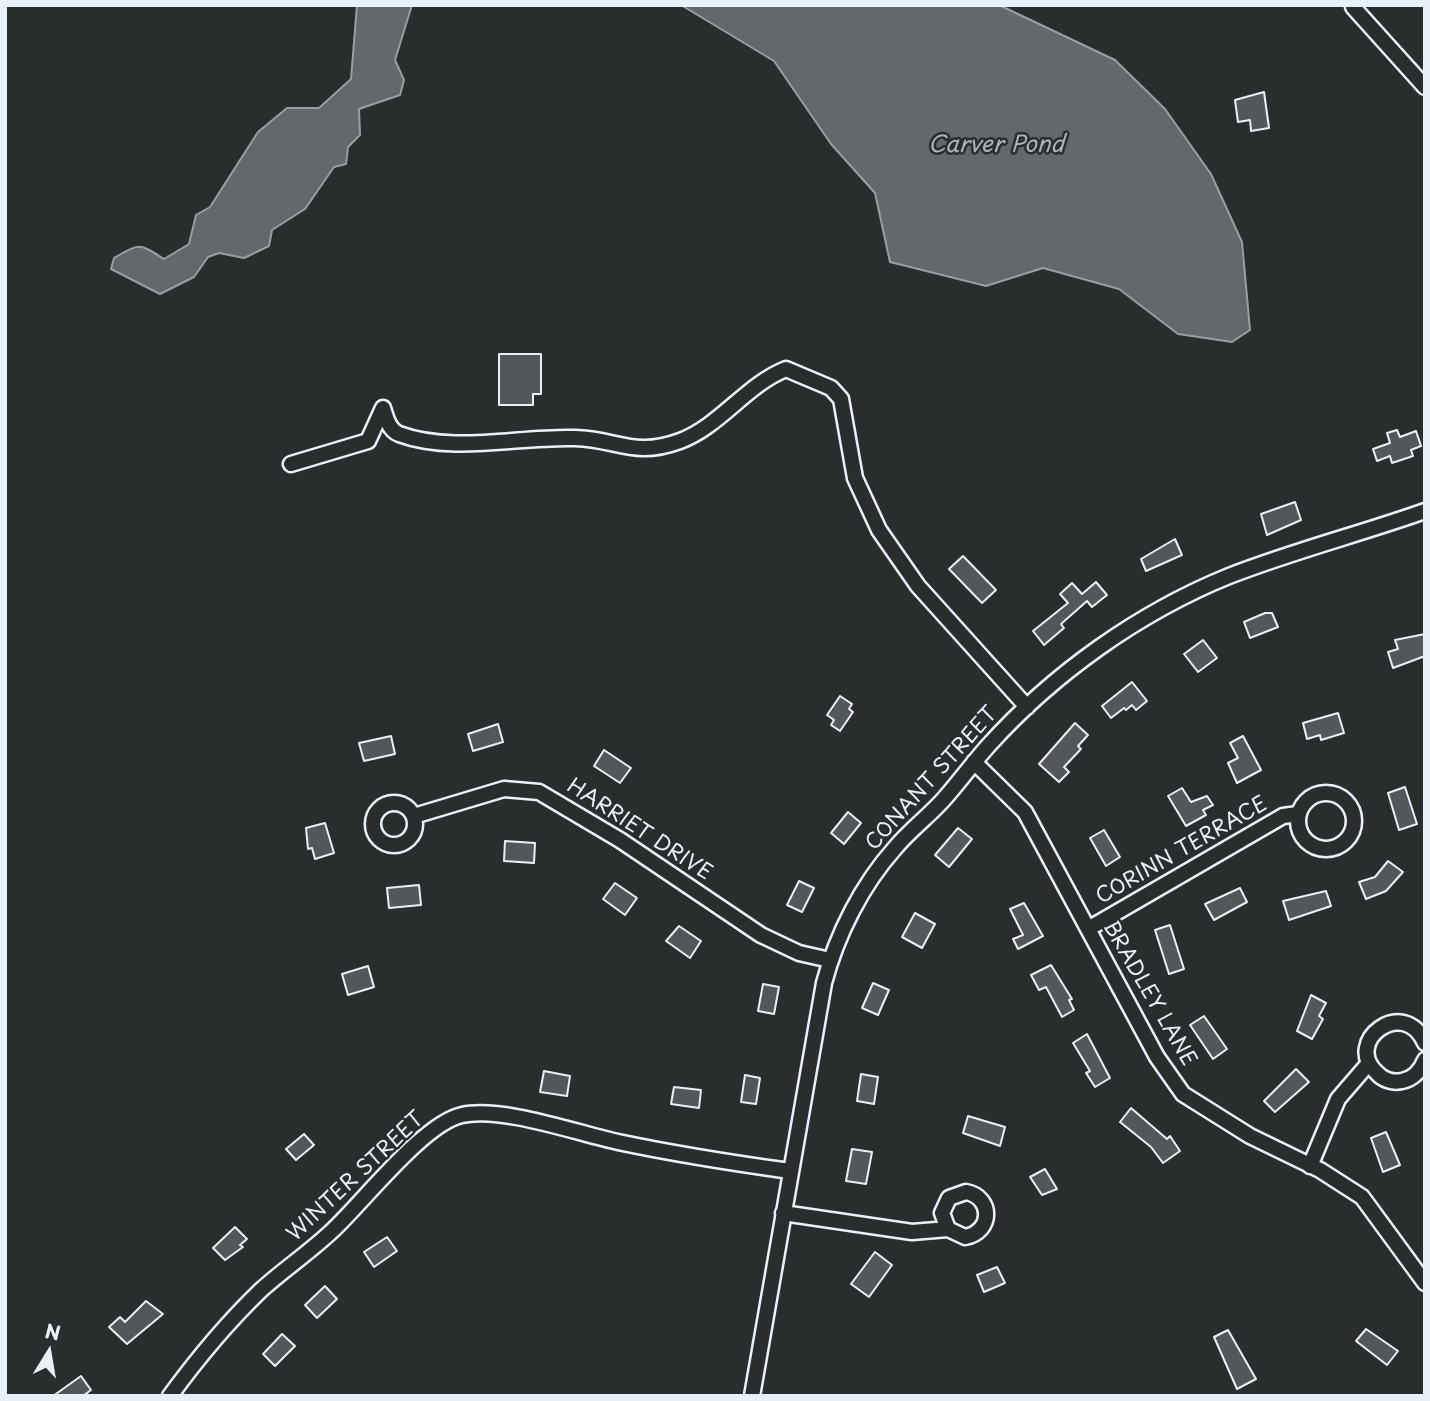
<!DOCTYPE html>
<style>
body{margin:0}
#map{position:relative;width:1430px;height:1401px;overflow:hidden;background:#2a2d2e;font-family:"Playpen Sans",sans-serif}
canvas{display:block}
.frame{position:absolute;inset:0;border:7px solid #e8f1f8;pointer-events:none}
.north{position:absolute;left:14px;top:1317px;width:70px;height:70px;-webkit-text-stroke:5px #2a2d2e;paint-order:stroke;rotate:11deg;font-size:19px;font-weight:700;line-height:28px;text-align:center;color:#e8f1f8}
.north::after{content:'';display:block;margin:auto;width:24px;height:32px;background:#e8f1f8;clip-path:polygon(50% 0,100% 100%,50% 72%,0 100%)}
</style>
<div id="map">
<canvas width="1430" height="1401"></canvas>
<div class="frame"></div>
<div class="north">N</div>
</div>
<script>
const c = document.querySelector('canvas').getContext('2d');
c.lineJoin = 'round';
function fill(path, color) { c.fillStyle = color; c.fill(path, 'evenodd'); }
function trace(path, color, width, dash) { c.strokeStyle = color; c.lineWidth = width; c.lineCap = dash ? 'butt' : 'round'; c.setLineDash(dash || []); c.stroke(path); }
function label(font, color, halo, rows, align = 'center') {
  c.font = font + ' "Playpen Sans",sans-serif'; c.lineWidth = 5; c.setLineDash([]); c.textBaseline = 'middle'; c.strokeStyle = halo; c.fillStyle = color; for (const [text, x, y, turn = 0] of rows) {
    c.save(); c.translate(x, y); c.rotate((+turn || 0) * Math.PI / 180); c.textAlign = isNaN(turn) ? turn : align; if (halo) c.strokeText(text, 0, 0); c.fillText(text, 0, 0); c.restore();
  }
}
const water = new Path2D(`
 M357,5H412L395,60L404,80L400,95L359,109L360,135L348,147L346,164L334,167L305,209L272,230L269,246L244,258L219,253L208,257L194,277L160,294L111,269L114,258C140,243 139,243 164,259L189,244L196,215L210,207L258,132L287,108H319L351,79Z
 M681,5H999L1115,60L1165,109L1211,174L1242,242L1250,330L1232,342L1178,334L1119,289L1043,268L986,286L890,262L875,193L831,144L774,61Z`);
fill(water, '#63686b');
trace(water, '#989fa3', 2);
const building = new Path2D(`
 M1264,92L1269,128L1251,131L1250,120L1238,122L1235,100Z
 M499,354H541V394H533V405H499Z
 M1397,430L1400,437L1416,431L1421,446L1411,450L1413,456L1392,463L1390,456L1377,461L1373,449L1390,443L1387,433Z
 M1295,502L1301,520L1267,535L1261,514Z
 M1175,539L1182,555L1146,571L1141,559Z
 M963,556L996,590L982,603L949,569Z
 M1096,582L1107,595L1092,607L1087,601L1061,624L1064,628L1044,645L1033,631L1068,603L1060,594L1072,583L1082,594Z
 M1265,613H1272L1278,627L1250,638L1244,622Z
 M1425,634V656L1393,668L1388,652L1398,649L1395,640Z
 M1203,640L1217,658L1198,672L1184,654Z
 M1132,682L1147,701L1136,710L1132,705L1126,710L1124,708L1111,718L1102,706Z
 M840,696L852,704L849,709L853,712L840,731L831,725L834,720L827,715Z
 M1338,713L1344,733L1321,740L1320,735L1307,739L1303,723Z
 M1075,723L1088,735L1078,746L1081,749L1064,767L1069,772L1059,782L1039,764Z
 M498,724L503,742L473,751L468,734Z
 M391,736L395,754L364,761L359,743Z
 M1243,736L1261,770L1237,783L1228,763L1238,758L1230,743Z
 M604,750L631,768L620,783L594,766Z
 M1405,787L1417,824L1399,830L1388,793Z
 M1182,788L1191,802L1207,796L1213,805L1203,810L1206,815L1186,826L1168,796Z
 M848,812L861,823L844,844L831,833Z
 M325,823L334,853L315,859L312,848L308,849L306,828Z
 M958,828L972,839L949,867L935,855Z
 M1104,830L1120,857L1106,866L1090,838Z
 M505,841L535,843L534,863L504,861Z
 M1388,861L1403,872L1386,891L1366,899L1359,882L1375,877Z
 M799,881L814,888L802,912L787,905Z
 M615,883L637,898L625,915L603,899Z
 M419,885L421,905L389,908L387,888Z
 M1240,888L1247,902L1214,920L1205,904Z
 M1326,891L1331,906L1289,920L1283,901Z
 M1024,903L1043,936L1018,949L1013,939L1023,935L1010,909Z
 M915,913L935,924L922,948L902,937Z
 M1170,925L1184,969L1169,974L1155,930Z
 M679,926L701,941L690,958L666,941Z
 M1051,965L1072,999L1069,1000L1074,1010L1062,1017L1046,987L1039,990L1031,975Z
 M368,966L374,987L348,995L342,974Z
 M873,983L889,990L878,1015L862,1008Z
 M763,984L779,987L774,1014L758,1011Z
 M1311,995L1326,1003L1319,1016L1323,1019L1312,1039L1297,1031Z
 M1204,1016L1227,1049L1213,1059L1190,1025Z
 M1087,1034L1110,1078L1095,1087L1086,1073L1090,1071L1073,1043Z
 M1296,1069L1309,1082L1275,1112L1264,1101Z
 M544,1071L570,1076L567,1096L540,1092Z
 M861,1074L878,1077L874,1104L857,1101Z
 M745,1075L760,1078L756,1104L741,1102Z
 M674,1087L701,1090L699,1108L671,1104Z
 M1131,1108L1167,1139L1170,1136L1180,1151L1163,1163L1151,1147L1120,1122Z
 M968,1116L1005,1127L1000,1146L963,1133Z
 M1386,1132L1400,1165L1383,1172L1371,1138Z
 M304,1134L314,1145L296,1160L286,1149Z
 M852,1149L872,1152L866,1184L846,1181Z
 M1045,1169L1057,1189L1042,1195L1030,1177Z
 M235,1227L247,1239L240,1245L243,1247L225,1260L213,1248Z
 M387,1237L397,1251L374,1267L364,1252Z
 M875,1252L892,1265L869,1297L851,1284Z
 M997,1267L1005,1283L984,1292L977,1275Z
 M325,1286L337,1299L317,1318L305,1305Z
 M146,1301L163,1314L127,1344L109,1327L120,1317L125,1322Z
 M1366,1329L1398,1351L1387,1365L1356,1341Z
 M1228,1330L1256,1379L1237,1389L1214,1337Z
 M282,1334L295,1346L275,1366L263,1354Z
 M81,1376L91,1390L83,1396H53Z`);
fill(building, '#535759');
trace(building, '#e8f1f8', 2);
const minor = new Path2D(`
 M1353,7L1425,87
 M291,464L368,441L383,408C386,418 389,430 399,434C453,454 519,436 575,438C617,439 634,458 680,441C720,426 746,385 786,369L831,388L841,399L855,478L879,530L918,586L1027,707
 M974,762L1025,812L1157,1057L1183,1094L1250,1136L1320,1170L1362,1197L1425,1283
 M1298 821a28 28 0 1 1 56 0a28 28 0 1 1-56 0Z
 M373 824a21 21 0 1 1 42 0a21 21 0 1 1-42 0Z
 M414,816L504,789L539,792L620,840L761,935L799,953L830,960
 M1088,929L1283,816L1298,814
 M1425,1043C1404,995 1342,1042 1377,1073C1383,1080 1393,1083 1402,1081C1413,1079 1421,1070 1425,1060
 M1310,1166L1338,1099L1369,1063
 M783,1213L912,1232L948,1229L965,1237C993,1232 993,1197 966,1192L949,1198L942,1213L948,1229
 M170,1396C197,1359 227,1323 260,1291C283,1270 310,1252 333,1230C363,1202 424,1123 462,1115C501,1106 577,1133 618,1142C675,1154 732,1163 790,1171
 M752,1396L824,983C837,934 862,885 895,848C910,830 929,816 944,799C959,782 973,763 988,746C1053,674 1138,613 1229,576C1293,551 1360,534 1425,511`);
trace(minor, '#e8f1f8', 19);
trace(minor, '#2a2d2e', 14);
label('21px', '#e8f1f8', '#2a2d2e', [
 ["CONANT STREET",932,779,-48],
 ["HARRIET DRIVE",639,830,33],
 ["CORINN TERRACE",1182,851,-30],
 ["BRADLEY LANE",1149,994,60],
 ["WINTER STREET",356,1177,-43]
]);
label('italic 23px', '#acb3b9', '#2a2d2e', [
 ["Carver Pond",996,146]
]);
</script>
